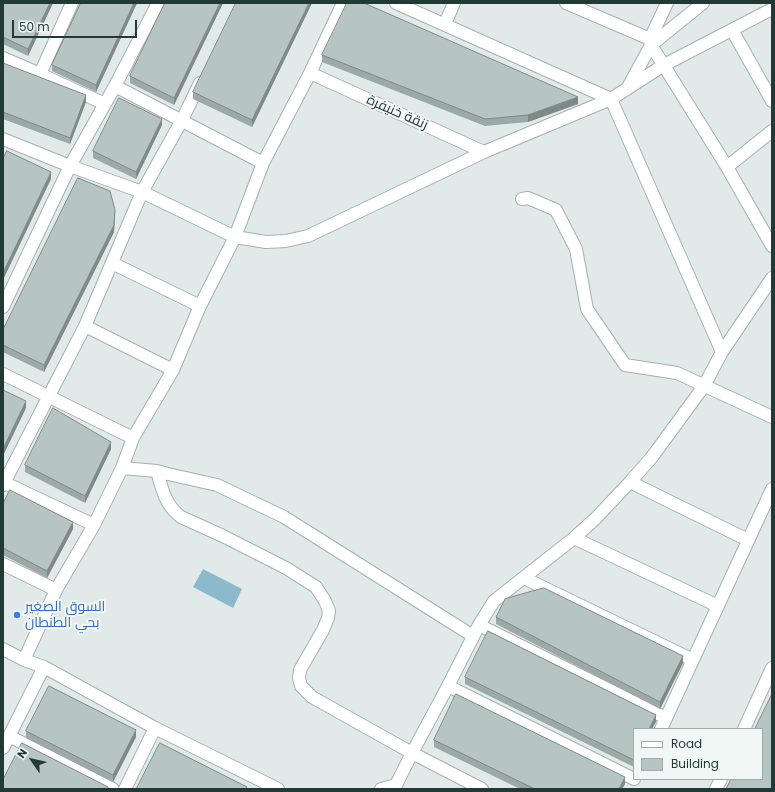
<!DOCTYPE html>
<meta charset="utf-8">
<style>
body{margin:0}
#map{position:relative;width:775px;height:792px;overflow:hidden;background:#e1eae8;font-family:Poppins,sans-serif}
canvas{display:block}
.frame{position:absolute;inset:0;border:4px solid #223a37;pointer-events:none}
.legend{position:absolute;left:633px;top:728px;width:130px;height:52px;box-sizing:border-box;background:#f1f7f5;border:1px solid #9eaba9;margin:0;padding:5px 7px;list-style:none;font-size:12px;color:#223a37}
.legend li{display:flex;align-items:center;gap:8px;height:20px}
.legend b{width:20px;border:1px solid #9eaba9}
.north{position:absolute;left:12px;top:740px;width:40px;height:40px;-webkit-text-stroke:3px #f1f7f5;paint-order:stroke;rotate:304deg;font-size:11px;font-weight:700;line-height:16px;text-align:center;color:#223a37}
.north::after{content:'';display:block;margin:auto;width:14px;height:18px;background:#223a37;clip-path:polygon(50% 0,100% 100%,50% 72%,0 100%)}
.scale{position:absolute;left:12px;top:20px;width:125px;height:18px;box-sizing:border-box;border:2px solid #223a37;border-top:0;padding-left:5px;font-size:12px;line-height:14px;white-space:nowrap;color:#223a37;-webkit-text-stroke:3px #f1f7f5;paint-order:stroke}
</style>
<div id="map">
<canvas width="775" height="792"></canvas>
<div class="frame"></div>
<ul class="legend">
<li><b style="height:5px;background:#fff"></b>Road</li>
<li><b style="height:11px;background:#b6c5c1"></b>Building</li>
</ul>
<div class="north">N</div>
<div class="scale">50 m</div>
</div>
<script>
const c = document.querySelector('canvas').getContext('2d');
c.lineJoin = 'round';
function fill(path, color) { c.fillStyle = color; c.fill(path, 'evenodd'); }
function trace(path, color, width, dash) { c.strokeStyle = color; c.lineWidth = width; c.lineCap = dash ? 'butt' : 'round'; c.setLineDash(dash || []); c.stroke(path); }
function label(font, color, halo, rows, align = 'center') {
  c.font = font + ' Poppins,Cairo,sans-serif'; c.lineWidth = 4; c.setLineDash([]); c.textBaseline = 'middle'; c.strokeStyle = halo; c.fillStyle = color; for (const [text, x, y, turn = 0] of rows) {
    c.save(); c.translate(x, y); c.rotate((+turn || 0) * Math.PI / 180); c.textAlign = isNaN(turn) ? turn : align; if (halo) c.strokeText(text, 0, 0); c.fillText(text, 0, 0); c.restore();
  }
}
fill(new Path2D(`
 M203,569L242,589L233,608L193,587Z`), '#8cb9cc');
const pedestrian = new Path2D(`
 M3,564L56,590`);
const minor = new Path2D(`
 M396,3L611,99L722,352
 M566,3L650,39
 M667,3L650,39L651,45L727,167L772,246
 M445,24L454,3
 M732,30L772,101
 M3,58L40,74L105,104
 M310,73L484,152
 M40,74L72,3
 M115,86L263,163
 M627,89L651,45L703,3
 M3,139L70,166L142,192L235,237L266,242L286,241L308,236L484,152L611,99L664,65L772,9
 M727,167L772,131
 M522,199L528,198L556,210L576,249L587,309L625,365L677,373L772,417
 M112,263L200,306
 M3,307L70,166L115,86L158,3
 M85,326L173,370
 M3,374L133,438
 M122,468L157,471L168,474L217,485L284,517L473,636
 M157,471C162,489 165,505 181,517L223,536L286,568L316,587L325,601L329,611L328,618L323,630L300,670L299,678L301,686L312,697L412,753L482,789
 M3,482L94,525
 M630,482L748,540
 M3,485L85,326L142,192L182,120L200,83
 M574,538L718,606
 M524,578L693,660
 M479,625L666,718
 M3,649L24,660L44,667L155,728L278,789
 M24,660L56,590L94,525L122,468L133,438L173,370L200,306L235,237L263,163L310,73L343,3
 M448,686L634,779
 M661,729L772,489
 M744,729L772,668
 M9,736L113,789
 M3,748L44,667
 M125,789L155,728
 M381,789L396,785
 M394,789L412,753L448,686L479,625L494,601L574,538L596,518L630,482L652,457L704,386L722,352L772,278
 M716,789L721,779`);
trace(pedestrian, '#a4b2af', 14);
trace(minor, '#a4b2af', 14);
trace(pedestrian, '#fff', 12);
trace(minor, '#fff', 12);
fill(new Path2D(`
 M3,3H53L28,56L3,44Z
 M81,3H137L96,92L52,71V65Z
 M223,3L174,105L130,83V76Z
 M312,3L252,127L193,99V92Z
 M322,55L578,104L528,122L485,126L322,62Z
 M3,63L86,102L70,144L3,119Z
 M162,125L136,179L93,158V151Z
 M115,217L114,232L44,372L3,352V330Z
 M111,449L85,503L25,472V465Z
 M3,504L73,529L47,578L3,555Z
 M496,617L683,663L660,709L496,624Z
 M465,677L656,722L634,729V767L465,684Z
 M26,731L136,737L113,782L26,738Z
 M434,740L625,784L622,789H520L434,747Z`), '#9da9a6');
fill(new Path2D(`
 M50,3H53L28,56V49Z
 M134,3H137L96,92V85Z
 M220,3H223L174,105V98Z
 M309,3H312L252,127V120Z
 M86,95V102L70,144V138Z
 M578,97V104L528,122V115Z
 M162,119V125L136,179V172Z
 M51,172V179L3,280V273Z
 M115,210V217L114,232L44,372V365Z
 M26,401V408L3,456V449Z
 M111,442V449L85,503V496Z
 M73,522V529L47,578V571Z
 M683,656V663L660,709V702Z
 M656,715V722L652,729H649Z
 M136,730V737L113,782V775Z
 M625,777V784L622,789H619Z`), '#7f8a87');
const building = new Path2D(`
 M3,3H50L28,49L3,37Z
 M81,3H134L96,85L52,65Z
 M165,3H220L174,98L130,76Z
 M236,3H309L252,120L193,92Z
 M347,3H364L578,97L528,115L485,119L322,55Z
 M3,63L86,95L70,138L3,112Z
 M119,98L162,119L136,172L93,151Z
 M7,151L51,172L3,273V159Z
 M78,178L110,191L115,210L114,225L44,365L3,345V330Z
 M3,390L26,401L3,449Z
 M53,408L111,442L85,496L25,465Z
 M10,490L73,522L47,571L3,548V504Z
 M544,588L683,656L660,702L496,617L505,599Z
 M488,631L656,715L649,729H634V760L465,677Z
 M49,686L136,730L113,775L26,731Z
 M456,694L625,777L619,789H535L434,740Z
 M772,694V789H726L731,779H762V729H755Z
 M22,743L108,787V789H3V780Z
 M160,743L247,787L246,789H139L137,788Z`);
fill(building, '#b6c5c1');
trace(building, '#7f8a87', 1);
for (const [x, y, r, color] of [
 [17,615,4,"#3f7fe0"]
]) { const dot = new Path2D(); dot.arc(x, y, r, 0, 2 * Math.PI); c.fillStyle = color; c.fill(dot); trace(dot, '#f1f7f5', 1.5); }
label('14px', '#223a37', '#f1f7f5', [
 ["زنقة خنيفرة",397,113,24]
]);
label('14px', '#366cbe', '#f1f7f5', [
 ["السوق الصغير",25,607],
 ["بحي الطنطان",25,623]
], 'left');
</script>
